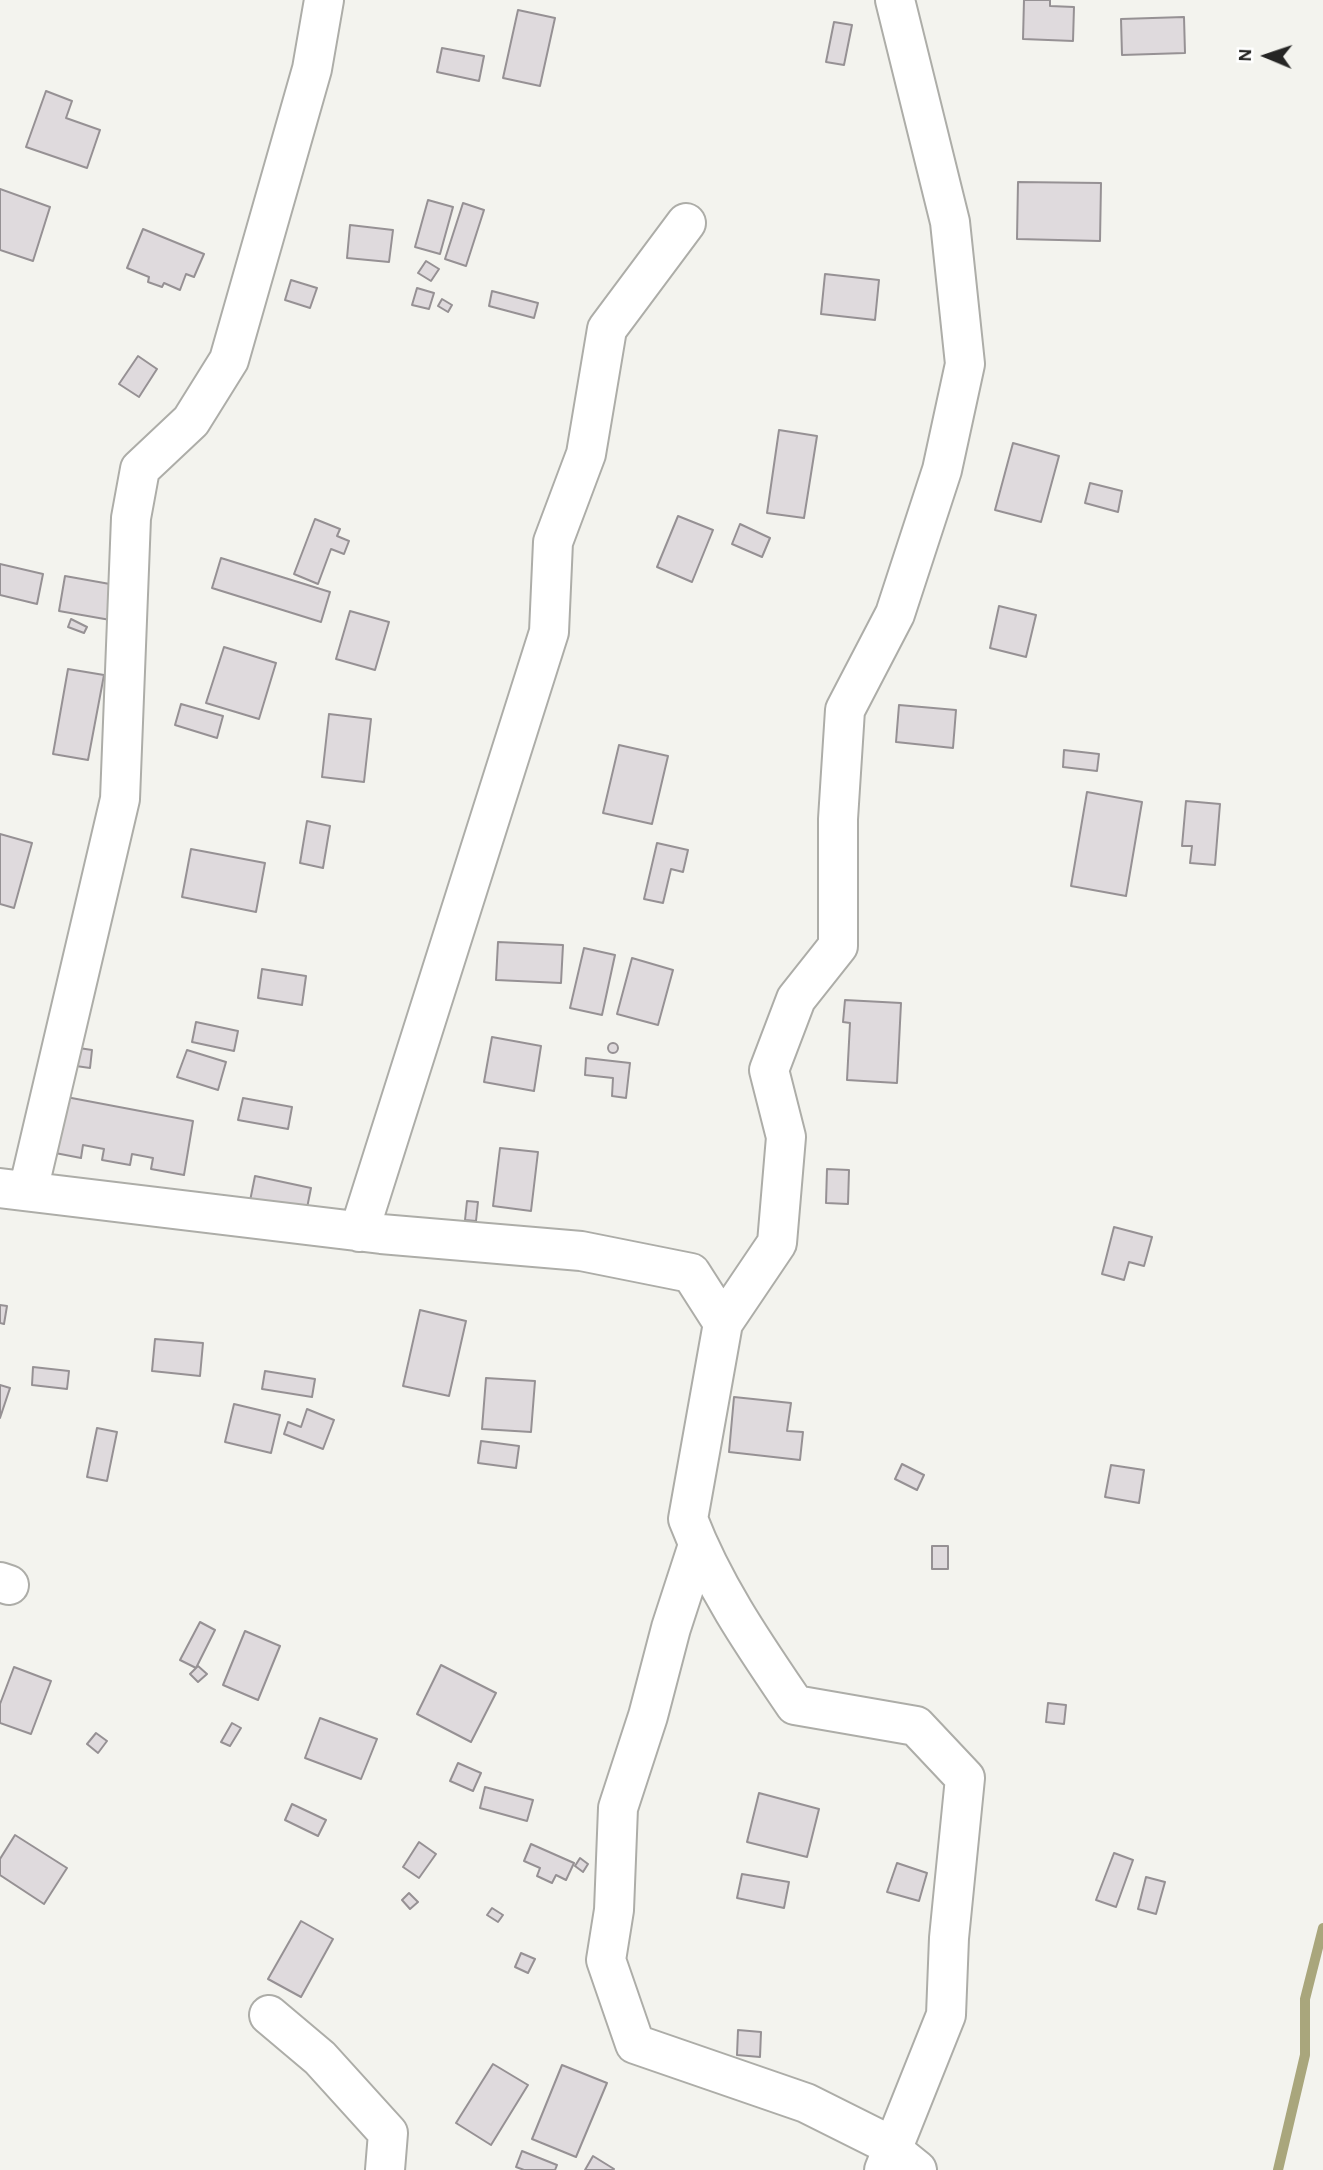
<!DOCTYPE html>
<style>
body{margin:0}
#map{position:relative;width:1323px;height:2170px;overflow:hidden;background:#f3f3ee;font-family:"Alegreya Sans",sans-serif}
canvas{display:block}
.north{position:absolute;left:1232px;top:21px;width:70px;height:70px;-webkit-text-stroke:5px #fff;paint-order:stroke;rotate:272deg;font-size:19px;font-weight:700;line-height:28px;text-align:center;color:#252524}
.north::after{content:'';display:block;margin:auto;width:24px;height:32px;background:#252524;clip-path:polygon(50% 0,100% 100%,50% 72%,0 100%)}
</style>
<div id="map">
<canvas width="1323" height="2170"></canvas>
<div class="north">N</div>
</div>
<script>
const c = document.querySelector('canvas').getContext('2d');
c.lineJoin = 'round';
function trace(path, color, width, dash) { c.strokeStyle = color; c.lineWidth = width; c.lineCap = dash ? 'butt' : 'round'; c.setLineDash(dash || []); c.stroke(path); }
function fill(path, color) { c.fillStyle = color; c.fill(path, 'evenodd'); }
trace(new Path2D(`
 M1278,2170L1305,2055V1999L1323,1928`), '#a9a67c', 10);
const building = new Path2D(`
 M1024,0H1050V6L1074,7L1073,41L1023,39Z
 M518,10L555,18L540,86L503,78Z
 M1184,17L1185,53L1122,55L1121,19Z
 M834,22L852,25L844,65L826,62Z
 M442,48L484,56L479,81L437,72Z
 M46,91L72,101L66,118L100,130L87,168L26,147Z
 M1018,182L1101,183L1100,241L1017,239Z
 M0,189L50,207L33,261L0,250Z
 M428,200L453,207L440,254L415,247Z
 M463,203L484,210L466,266L445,259Z
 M350,225L393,230L389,262L347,258Z
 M143,229L204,254L194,277L186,274L180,290L164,283L162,287L148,282L149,277L127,268Z
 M426,261L439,269L431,281L418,273Z
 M825,274L879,280L875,320L821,314Z
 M291,280L317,288L310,308L285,300Z
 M417,288L434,293L429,309L412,305Z
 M492,291L538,303L534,318L489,306Z
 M442,299L452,305L448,312L438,306Z
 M138,356L157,369L139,397L119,384Z
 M779,430L817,436L804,518L767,513Z
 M1013,443L1059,456L1041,522L995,510Z
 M1090,483L1122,491L1118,512L1085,503Z
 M678,516L713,530L692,582L657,567Z
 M315,519L340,529L337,536L349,541L344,554L331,549L318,584L294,574Z
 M740,524L770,538L762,557L732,544Z
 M221,558L330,592L321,622L212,588Z
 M0,564L43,574L37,604L0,595Z
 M65,576L121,586L116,621L59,611Z
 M999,606L1036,615L1026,657L990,648Z
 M350,611L389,622L375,670L336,659Z
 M71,619L87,627L84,633L68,627Z
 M224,647L276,663L259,719L206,703Z
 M68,669L104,675L88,760L53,754Z
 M181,704L223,716L217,738L175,725Z
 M899,705L956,710L953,748L896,742Z
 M329,714L371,719L364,782L322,777Z
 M619,745L668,756L652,824L603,813Z
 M1064,750L1099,754L1097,771L1063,767Z
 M1087,792L1142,802L1126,896L1071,886Z
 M1186,801L1220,804L1215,865L1190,863L1192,846H1182Z
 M307,821L330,826L323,868L300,863Z
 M0,834L32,843L14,908L0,904Z
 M657,843L688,850L683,872L671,869L663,903L644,899Z
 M191,849L265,863L256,912L182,897Z
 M498,942L563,945L561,983L496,980Z
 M584,948L615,955L602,1015L570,1008Z
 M632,958L673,970L658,1025L617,1014Z
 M262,969L306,976L302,1005L258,998Z
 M845,1000L901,1003L897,1083L847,1080L850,1023L843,1022Z
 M196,1022L238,1031L234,1051L192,1042Z
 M492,1037L541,1046L534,1091L484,1082Z
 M608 1048a5 5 0 1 1 10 0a5 5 0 1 1-10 0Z
 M79,1048L92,1050L90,1068L76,1066Z
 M187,1050L226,1062L218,1090L177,1077Z
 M586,1058L630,1063L626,1098L612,1096L613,1078L585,1075Z
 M61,1096L193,1121L184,1175L151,1169L153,1158L132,1154L130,1165L102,1160L104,1149L83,1145L81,1158L50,1152Z
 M243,1098L292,1107L288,1129L238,1120Z
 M500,1148L538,1152L531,1211L493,1206Z
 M827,1169L849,1170L848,1204L826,1203Z
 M255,1176L311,1188L306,1213L250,1201Z
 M467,1201L478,1202L476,1221L465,1220Z
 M1114,1227L1152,1237L1144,1266L1129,1262L1124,1280L1102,1274Z
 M0,1305L7,1306L4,1324L0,1323Z
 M420,1310L466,1321L449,1396L403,1386Z
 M155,1339L203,1343L200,1376L152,1371Z
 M33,1367L69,1371L67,1389L32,1385Z
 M265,1371L315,1379L312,1397L262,1389Z
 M486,1378L535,1381L531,1432L482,1429Z
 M0,1385L10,1388L0,1418Z
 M734,1397L791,1403L787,1431L803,1432L800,1460L729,1452Z
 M234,1404L280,1415L271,1453L225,1442Z
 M307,1409L334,1420L323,1449L284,1434L288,1422L301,1427Z
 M97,1428L117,1432L107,1481L87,1477Z
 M481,1441L519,1446L516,1468L478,1463Z
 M902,1464L924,1475L917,1490L895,1479Z
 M1111,1465L1144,1470L1139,1503L1105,1497Z
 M932,1546H948V1569H932Z
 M200,1622L215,1630L196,1668L180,1660Z
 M245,1631L280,1646L258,1700L223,1685Z
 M441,1665L496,1693L471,1742L417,1714Z
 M198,1666L207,1674L198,1682L190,1674Z
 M14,1667L51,1681L31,1734L0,1723V1704Z
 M1048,1703L1066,1705L1064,1724L1046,1722Z
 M320,1718L377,1739L361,1779L305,1758Z
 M232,1723L241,1728L230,1746L221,1742Z
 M96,1733L107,1741L98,1753L87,1744Z
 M458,1763L481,1773L473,1791L450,1781Z
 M485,1787L533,1800L527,1821L480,1808Z
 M759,1793L819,1809L807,1857L747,1842Z
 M292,1804L326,1820L318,1836L285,1820Z
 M15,1835L67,1868L44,1904L0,1875V1859Z
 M419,1842L436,1854L419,1878L403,1867Z
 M531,1844L574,1863L566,1880L556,1875L552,1883L537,1876L540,1868L524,1861Z
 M1114,1853L1133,1860L1116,1907L1096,1900Z
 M580,1858L588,1864L583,1872L575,1866Z
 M897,1863L927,1873L919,1901L887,1892Z
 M742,1874L789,1882L784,1908L737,1898Z
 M1146,1877L1165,1882L1156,1914L1138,1909Z
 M409,1893L418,1902L410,1909L402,1900Z
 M492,1908L503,1915L498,1922L487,1915Z
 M301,1921L333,1939L301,1997L268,1979Z
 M521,1953L535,1959L528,1973L515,1967Z
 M738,2030L761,2032L760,2057L737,2055Z
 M493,2064L528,2085L491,2145L456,2123Z
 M562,2065L607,2083L576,2157L532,2139Z
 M522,2151L557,2165L555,2170H524L516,2167Z
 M593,2156L614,2169L613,2170H585Z`);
fill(building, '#dfdadd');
trace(building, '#969194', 2);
const street = new Path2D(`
 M0,1188L381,1234L581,1251L691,1273L723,1323
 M28,1191L120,799L131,518L140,469L191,421L229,360L312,69L324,0
 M359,1232L549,632L553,542L586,454L607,329L686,223
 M698,1545L671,1628L648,1716L618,1808L614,1910L606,1960L635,2044L806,2103L880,2140L917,2170
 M0,1582L9,1585
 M269,2015L320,2058L388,2133L385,2170
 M884,2170L946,2015L949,1938L965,1778L916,1726L795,1705C755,1646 714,1587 688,1519L723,1323L777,1243L786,1137L769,1070L796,999L838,946V819L845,710L895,614L942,470L965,364L950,222L895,0`);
trace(street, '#adada8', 42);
trace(street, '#fff', 38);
</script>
